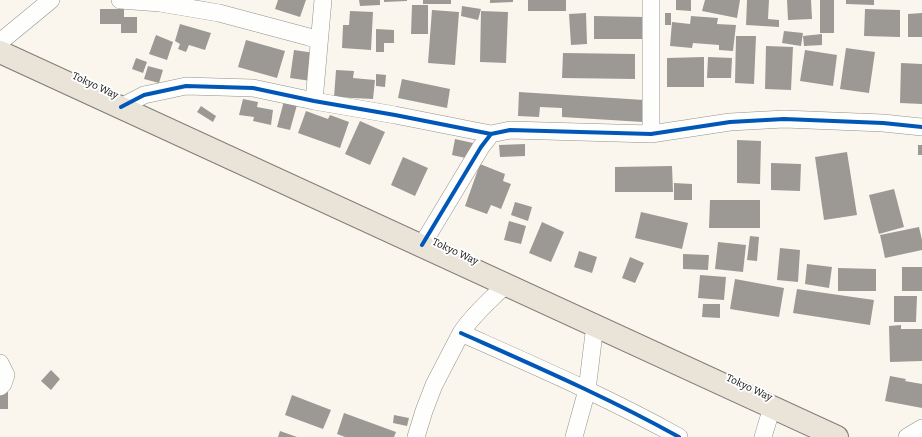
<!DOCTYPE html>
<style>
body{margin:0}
canvas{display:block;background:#faf6ee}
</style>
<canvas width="922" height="437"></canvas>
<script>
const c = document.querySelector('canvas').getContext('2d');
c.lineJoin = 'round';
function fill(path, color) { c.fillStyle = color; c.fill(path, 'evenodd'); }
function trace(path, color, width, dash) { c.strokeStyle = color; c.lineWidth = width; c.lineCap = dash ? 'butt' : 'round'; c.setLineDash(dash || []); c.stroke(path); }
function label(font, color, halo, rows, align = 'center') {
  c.font = font + ' Bitter,serif'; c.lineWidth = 4; c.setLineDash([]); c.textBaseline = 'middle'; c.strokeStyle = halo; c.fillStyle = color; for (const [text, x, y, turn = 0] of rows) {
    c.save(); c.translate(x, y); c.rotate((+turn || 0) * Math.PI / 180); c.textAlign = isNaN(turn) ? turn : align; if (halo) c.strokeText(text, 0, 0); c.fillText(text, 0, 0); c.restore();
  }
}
fill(new Path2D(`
 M278,0H306L300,17L275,9Z
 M359,0H380V5L360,6Z
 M384,0H407V1L384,2Z
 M423,0H451V4H423Z
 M490,0H513V2L490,3Z
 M528,0H566V11H528Z
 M676,0H691V11L676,10Z
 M705,0H740L737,18L702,11Z
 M747,0H769L768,19L779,20V27L746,25Z
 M787,0H811L812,19L788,20Z
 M820,0H834V33H820Z
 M846,0H874V5L846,4Z
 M412,5H428V34H411Z
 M462,6L481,9L478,20L461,16Z
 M100,9H124V17H137V33H121V24H100Z
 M865,9L900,10V37L864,36Z
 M432,10L459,12L455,65L428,63Z
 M350,11L373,12L371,50L342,48L343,25H349Z
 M481,11L508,12L506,63L480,62Z
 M586,13L587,44L571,45L569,14Z
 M665,13H671V25H665Z
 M922,13V37H908V14Z
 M594,16L646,17V39H594Z
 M691,16L718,18L717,24L736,25L733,51L719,50V45L693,43L692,48L670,46L672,22L690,24Z
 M180,24L211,33L205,50L189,45L186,52L178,49L180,44L175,41Z
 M376,29L394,30V43H384V52H376Z
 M784,31L803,33L801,46L782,43Z
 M822,34V45L804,46L803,36Z
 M156,35L173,42L167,60L149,54Z
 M736,36H756L754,84L735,83Z
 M246,40L285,51L277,78L238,67Z
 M766,46L793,47L791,90L765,89Z
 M846,48L875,52L869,93L840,89Z
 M294,50L315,53L311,81L290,78Z
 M805,50L837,55L833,86L800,81Z
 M563,53L635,54V79L562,78Z
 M704,57V87H667V58Z
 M708,57L732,58L731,78H707Z
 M136,58L147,62L143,73L132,69Z
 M901,63L922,64V104L900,103Z
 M148,66L163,70L159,83L144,79Z
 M336,70L354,71L353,78L375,80L373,99L334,97Z
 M376,74L386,75L385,87L376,86Z
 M402,79L450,89L447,108L398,98Z
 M519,92L644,100L643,122L562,117V108L540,107L539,117L518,116Z
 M243,99L258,102L257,107L273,110L271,125L253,121L254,117L239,115Z
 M284,101L297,105L290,130L277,127Z
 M201,106L216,116L213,122L197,112Z
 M306,111L328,119L330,115L349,122L340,148L298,133Z
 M360,121L385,132L370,165L345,154Z
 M455,139L473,143L470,159L452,155Z
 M737,140L761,141L760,184L737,183Z
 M525,144V156L500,157L499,145Z
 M918,145H922V155H918Z
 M847,152L857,215L824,220L815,157Z
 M403,157L428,168L415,196L391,185Z
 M771,163L801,164L800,191L771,190Z
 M480,164L505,174L503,181L511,184L501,209L491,205L487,214L465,206Z
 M672,166L673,192H615V167Z
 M674,183L692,184V200H674Z
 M894,189L904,227L879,234L869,195Z
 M710,200H760V228H709Z
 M515,202L532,207L528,221L511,215Z
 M641,212L688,223L682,249L635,238Z
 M509,221L526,226L521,244L504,240Z
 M542,222L564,232L551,262L529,253Z
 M919,227L922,240V250L885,258L880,235Z
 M750,236L759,237L757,261L747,260Z
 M718,242L746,245L743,272L715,269Z
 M780,248L800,250L798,282L777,280Z
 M579,251L597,257L592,273L574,267Z
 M683,254L709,255L708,270L683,269Z
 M630,257L644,263L635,283L622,278Z
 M807,264L832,267L829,288L805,284Z
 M902,267H922V291H902Z
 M838,268L876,269V291H838Z
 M700,275L726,277L724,300L698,298Z
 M735,279L784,288L779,317L730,309Z
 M797,289L874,300L870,325L793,313Z
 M894,296H917L916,322H894Z
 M703,304H720V318L702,317Z
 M901,325V329H922V361L890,362L889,326Z
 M51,370L60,379L51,390L41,381Z
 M890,376L906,379L905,381L922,384V408L885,401Z
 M0,392H8V409H0Z
 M292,395L331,410L323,429L285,415Z
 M344,413L396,432L394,437H345L337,434Z
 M394,415L409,418L407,426L393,423Z
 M280,431L297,437H278Z`), '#9c9995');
const minor = new Path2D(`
 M120,0L160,3L219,13L309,37L319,41
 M0,42L51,0
 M314,101L323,0
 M121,107L144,95L186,86L253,88L314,101L395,115L491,134
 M651,134V0
 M422,245L481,147L491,134L510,130L651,134L730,122L784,119L883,123L922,127
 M461,333C535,366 609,398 679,437
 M0,363L6,375L3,384L0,387
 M416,437L424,411L434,385L461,333C473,314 491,300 506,284
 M574,437L587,390L595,325
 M763,437L772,407
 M907,437L922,428`);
const major = new Path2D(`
 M0,52L837,437`);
trace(minor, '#93918d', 18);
trace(major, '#807e7a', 24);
trace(minor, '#fefefc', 17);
trace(major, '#eae3d8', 22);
trace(new Path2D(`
 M121,107L144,95L186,86L253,88L314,101L395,115L491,134
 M422,245L481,147L491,134L510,130L651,134L730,122L784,119L883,123L922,127
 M461,333C535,366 609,398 679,437`), '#0057b8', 4);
label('10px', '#0b0b0b', '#fff', [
 ["Tokyo Way",95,86,25],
 ["Tokyo Way",455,252,25],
 ["Tokyo Way",749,388,25]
]);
</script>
